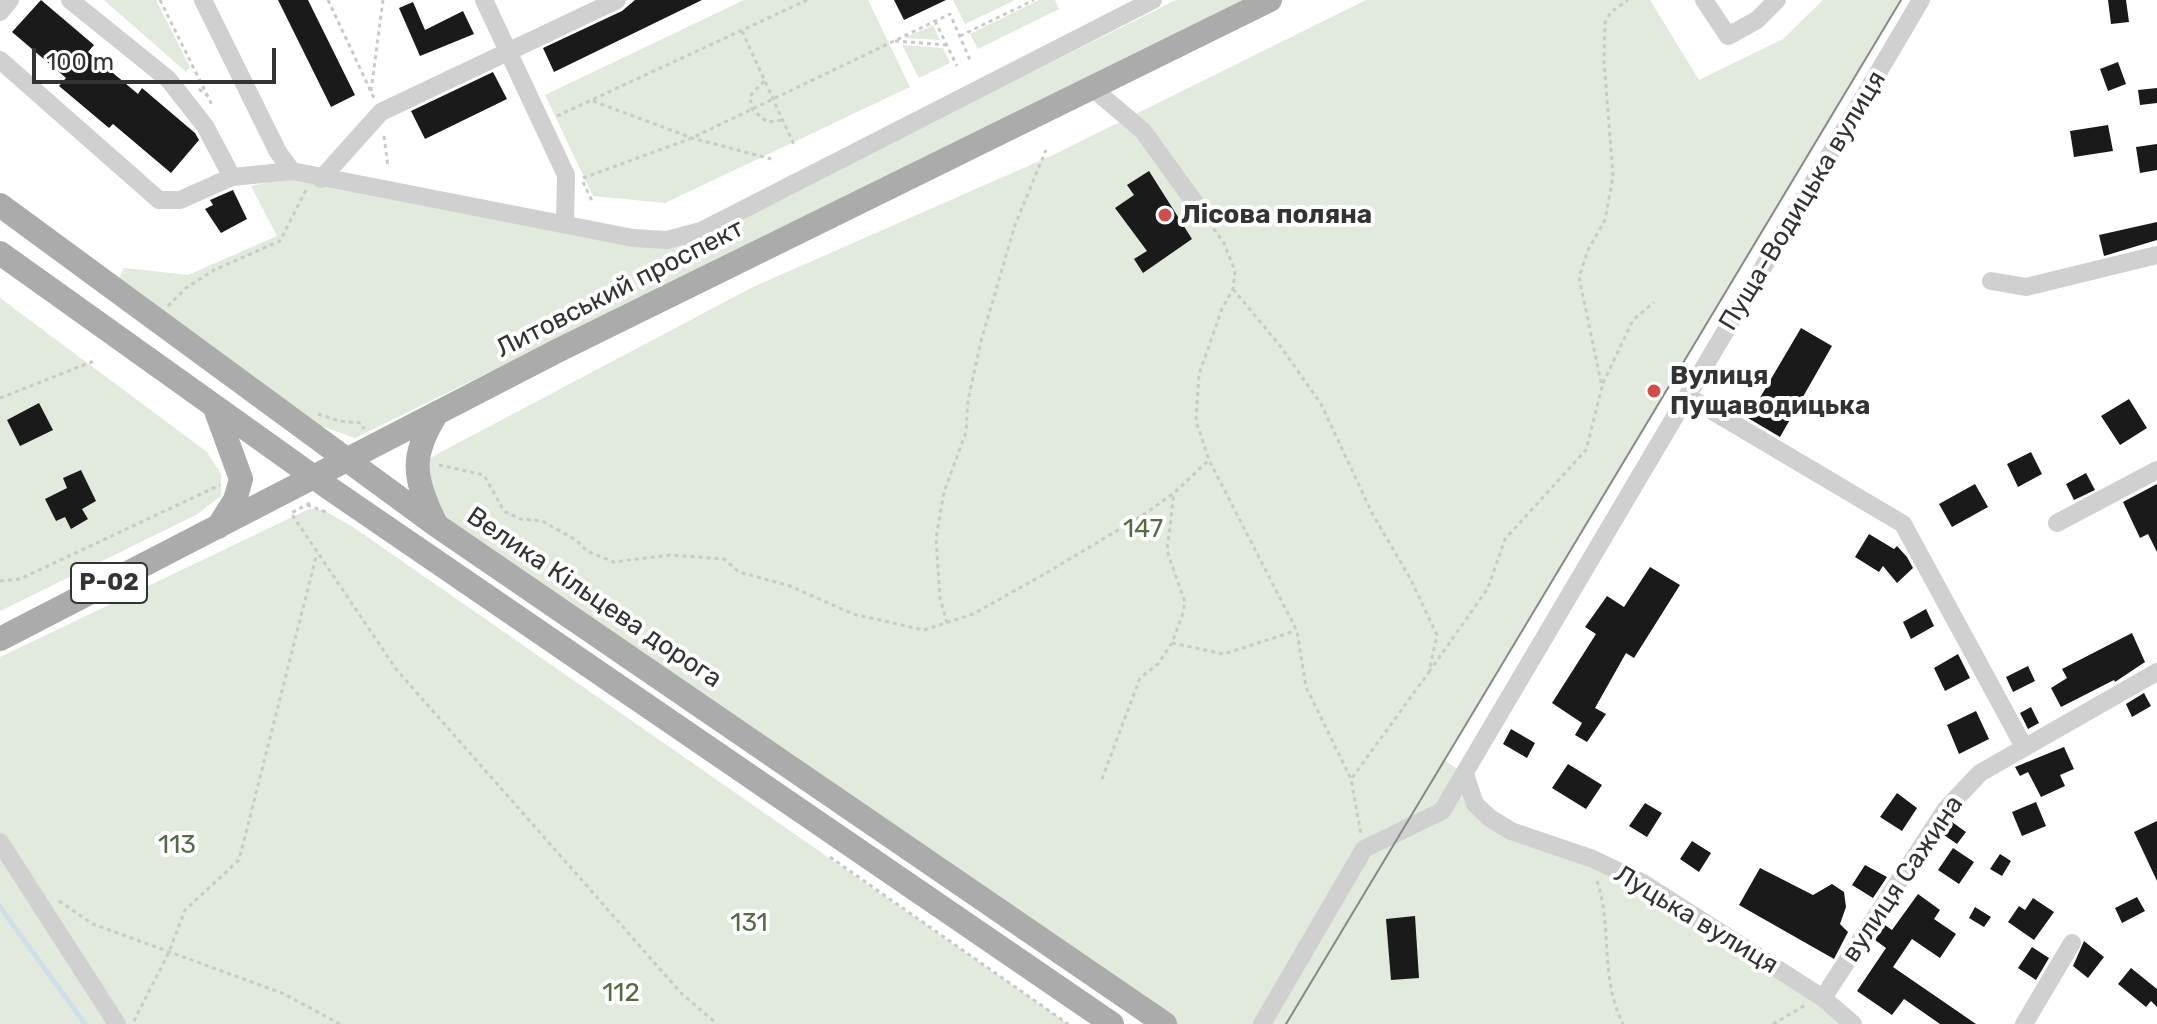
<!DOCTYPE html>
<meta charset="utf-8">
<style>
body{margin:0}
#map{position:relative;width:2157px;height:1024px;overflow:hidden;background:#fff;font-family:Rubik,sans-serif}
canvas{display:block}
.scale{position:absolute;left:32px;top:48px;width:244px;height:36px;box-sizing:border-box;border:4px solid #333;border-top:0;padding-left:10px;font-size:24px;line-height:28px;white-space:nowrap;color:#333;-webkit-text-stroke:6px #fff;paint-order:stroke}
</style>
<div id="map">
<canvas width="2157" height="1024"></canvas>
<div class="scale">100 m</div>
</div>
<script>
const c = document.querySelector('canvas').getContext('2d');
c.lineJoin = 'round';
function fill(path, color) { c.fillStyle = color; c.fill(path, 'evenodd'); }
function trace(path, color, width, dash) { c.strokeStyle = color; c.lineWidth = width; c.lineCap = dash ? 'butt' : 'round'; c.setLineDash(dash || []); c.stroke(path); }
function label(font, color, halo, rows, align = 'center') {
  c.font = font + ' Rubik,sans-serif'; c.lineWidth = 8; c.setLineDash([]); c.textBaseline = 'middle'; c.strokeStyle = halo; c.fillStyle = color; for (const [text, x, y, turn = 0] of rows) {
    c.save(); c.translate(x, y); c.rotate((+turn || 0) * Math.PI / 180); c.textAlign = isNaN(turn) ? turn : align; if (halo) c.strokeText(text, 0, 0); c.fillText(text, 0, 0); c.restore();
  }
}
fill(new Path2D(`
 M104,0H156L190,67L186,72Z
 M744,0H868L910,87L665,203L593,196L545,95Z
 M953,0H1015L965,24Z
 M1039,0H1055L1059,9L978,49L970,34Z
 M1176,0H1250L355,438L318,425L117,282L124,268L188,275L277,236L251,186L290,178L632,244L701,237Z
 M1366,0H1650L1699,80L1783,39L1823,0H1901L1444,760L1465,774L1490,818L1593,859L1853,1024H1165L436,525L426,461L441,452L753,287L1053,155Z
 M933,25L940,40L903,38L932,26Z
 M902,45L943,48L950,63L919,78Z
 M0,298L207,452L221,474V496L196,515L0,611Z
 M309,509L323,510L353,527L1068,1024H0V657Z`), '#e2e9dd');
trace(new Path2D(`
 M0,907L85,1024`), '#cfdee9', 5);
fill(new Path2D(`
 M41,0L94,45L88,52L138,94L142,88L195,133L199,140L171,173L113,124L109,128L59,86L66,78L12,32Z
 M278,0H308L355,95L331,107Z
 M635,0H702L554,72L543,48L622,11Z
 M894,0H946L904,20Z
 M2108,0H2126L2129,22L2111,24Z
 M413,2L425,30L463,11L474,34L420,56L399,8Z
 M2118,62L2126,84L2108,91L2100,69Z
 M493,72L507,99L425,139L411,111Z
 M2157,88V103L2140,105L2138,90Z
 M2108,125L2113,151L2074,157L2070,131Z
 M2157,144V170L2140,173L2136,147Z
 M1149,171L1192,239L1143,273L1134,259L1147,251L1115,208L1134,195L1127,185Z
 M233,190L247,219L221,233L205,209L213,205L210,200Z
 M2157,222V240L2104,256L2099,235Z
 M1801,328L1832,346L1780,437L1748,418Z
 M2129,399L2147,428L2120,445L2101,416Z
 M39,403L53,430L20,446L7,420Z
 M2031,452L2042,474L2018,487L2007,464Z
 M81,470L96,501L82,509L88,519L71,529L65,517L56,521L45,499L67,488L63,478Z
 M2086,473L2095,490L2074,500L2066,484Z
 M1975,484L1988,507L1952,527L1939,504Z
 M2157,484V552L2148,534L2140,538L2123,502Z
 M1869,534L1894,549L1897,546L1907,557L1913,568L1897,583L1883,566L1879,572L1855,557Z
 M1650,567L1680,585L1634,658L1626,653L1595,708L1606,714L1587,742L1575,735L1582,723L1552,703L1596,634L1585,627L1607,596L1624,607Z
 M1926,609L1934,626L1911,639L1903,622Z
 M2132,633L2145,662L2115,682L2114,680L2061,707L2051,688L2067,678L2062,669Z
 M1958,654L1970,678L1945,691L1934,668Z
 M2028,666L2035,681L2013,692L2006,677Z
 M2144,693L2151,706L2132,717L2126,704Z
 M2031,707L2039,723L2028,729L2020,713Z
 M1976,711L1989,739L1959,754L1947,725Z
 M1511,729L1535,743L1527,758L1503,744Z
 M2064,747L2074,769L2060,775L2065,786L2041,797L2028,772L2020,776L2015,767Z
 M1568,764L1602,785L1586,809L1552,788Z
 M1897,793L1917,808L1902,831L1880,817Z
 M2036,802L2046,826L2022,836L2012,812Z
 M1645,803L1662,813L1647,837L1629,826Z
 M2157,821V881L2134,832Z
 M1952,822L1966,832L1957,844L1944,835Z
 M1692,841L1711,853L1699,872L1680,859Z
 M1953,848L1974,862L1959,884L1938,870Z
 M2000,854L2011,861L2002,876L1990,869Z
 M1865,865L1887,877L1873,898L1852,885Z
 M1760,868L1813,895L1832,884L1844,892L1846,907L1840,924L1848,932L1834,959L1739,905Z
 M1918,894L1940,910L1934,919L1956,934L1940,958L1912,939L1893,967L1976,1024H1940L1904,999L1892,1015L1857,991L1886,948L1875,940L1885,925L1892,930Z
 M2137,897L2145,911L2122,923L2115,908Z
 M2033,898L2054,912L2034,940L2008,922L2019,906L2025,910Z
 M1975,907L1991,917L1984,927L1969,918Z
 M1415,916L1419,978L1391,980L1386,919Z
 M2084,941L2104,957L2088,978L2073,966Z
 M2032,947L2049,958L2036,980L2018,968Z
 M2131,968L2157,989V1007L2151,1001L2146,1007L2118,984Z`), '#1a1a1a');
trace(new Path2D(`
 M160,0L212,105
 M328,0L374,98
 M935,21L957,66
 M742,31L795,147
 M960,36L1034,0
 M895,41L947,45
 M764,81L750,96L752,109L767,122L783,120
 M199,89L209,97
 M371,91L383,0
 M593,101L692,138L771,159
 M557,116L807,0
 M384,136L388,167
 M583,178L692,138L950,14L970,60
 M583,182L592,201
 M1209,222L1224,243L1235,271L1233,289L1222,309L1199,374L1196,421L1209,460L1297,631L1306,687L1351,779L1361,834
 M1233,289L1281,347L1321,404L1373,515L1410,578L1437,635L1429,672L1352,778
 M168,306L186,288L214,270L280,241L306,190
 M1603,383L1633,320L1654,302
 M0,398L94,361
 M318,414L339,421L361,423L364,429
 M439,465L484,475L504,511L520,519L542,521L576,540L587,551L614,562L670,555L724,559L739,572L790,586L853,614L924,630L973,614L1043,575L1143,515L1174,493L1209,460
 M310,503L291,513L396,669L682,994L717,1024
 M307,505L326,512
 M0,581L20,579L220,485
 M947,623L940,598L936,538L944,492L966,432L968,400L981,341L1015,225L1046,150
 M1172,643L1224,654L1295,631
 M1429,672L1488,588L1505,539L1586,450L1602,387L1579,277L1588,250L1605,220L1613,176L1604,61L1605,23L1611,12L1628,0
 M1102,779L1140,678L1158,664L1172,643L1182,616L1185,602L1167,551L1174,493
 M830,857L1068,1024
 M1597,881C1613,929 1599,975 1623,1024
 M59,901L93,924L282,993L340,1024
 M134,1021L169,952L185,910L239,860L317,553
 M1773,1024L1804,1006`), '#cacaca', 3, [4, 4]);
trace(new Path2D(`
 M70,0L168,79L205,126L232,177
 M203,0L278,152L292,171L633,238L667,240L701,231L1153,0
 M484,0L566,175L565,224
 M1704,0L1728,36L1757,20L1777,0
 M0,12L10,0
 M0,60L159,200H180L232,177L292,171
 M1090,86L1143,131L1200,210
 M321,179L381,112L617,0
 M1991,281L2026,287L2157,255
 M1687,396L1903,524L2023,745
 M2057,523L2157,470
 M1465,774L1475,804L1490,818L1511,831L1593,859L1643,883L1823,998L1853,1024
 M0,842L117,1024
 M1823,998L1946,809L1980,773L2157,672
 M1262,1024L1364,849L1442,811L1921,0
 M2024,1024L2072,943`), '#d0d0d0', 18);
trace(new Path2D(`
 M0,205L436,525L1165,1024
 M0,253L332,490L1112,1024
 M215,408L241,479L235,500L218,527
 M435,522C413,477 410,456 437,413
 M0,639L559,350L1270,0`), '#ababab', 24);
trace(new Path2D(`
 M1286,1024L1901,0`), '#888', 2);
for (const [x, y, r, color] of [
 [1165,215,8,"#d44b4c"],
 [1654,391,8,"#d44b4c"]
]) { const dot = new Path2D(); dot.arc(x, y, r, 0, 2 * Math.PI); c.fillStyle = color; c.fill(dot); trace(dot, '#fff', 3); }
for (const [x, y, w] of [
 [109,583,76]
]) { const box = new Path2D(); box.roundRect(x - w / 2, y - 20, w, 40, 6); c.fillStyle = '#fff'; c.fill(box); trace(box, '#333', 2); }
label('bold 24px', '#333', null, [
 ["Р-02",109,583]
]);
label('26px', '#333', '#fff', [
 ["Пуща-Водицька вулиця",1803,201,-59],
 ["Литовський проспект",620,289,-27],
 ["Велика Кільцева дорога",594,598,34],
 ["вулиця Сажина",1903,879,-56],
 ["Луцька вулиця",1696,920,31]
]);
label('bold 26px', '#333', '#fff', [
 ["Лісова поляна",1181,215],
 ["Вулиця",1670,376],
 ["Пущаводицька",1670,406]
], 'left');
label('26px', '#546b44', '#fff', [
 ["147",1143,529],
 ["113",177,845],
 ["131",749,923],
 ["112",621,993]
]);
</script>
